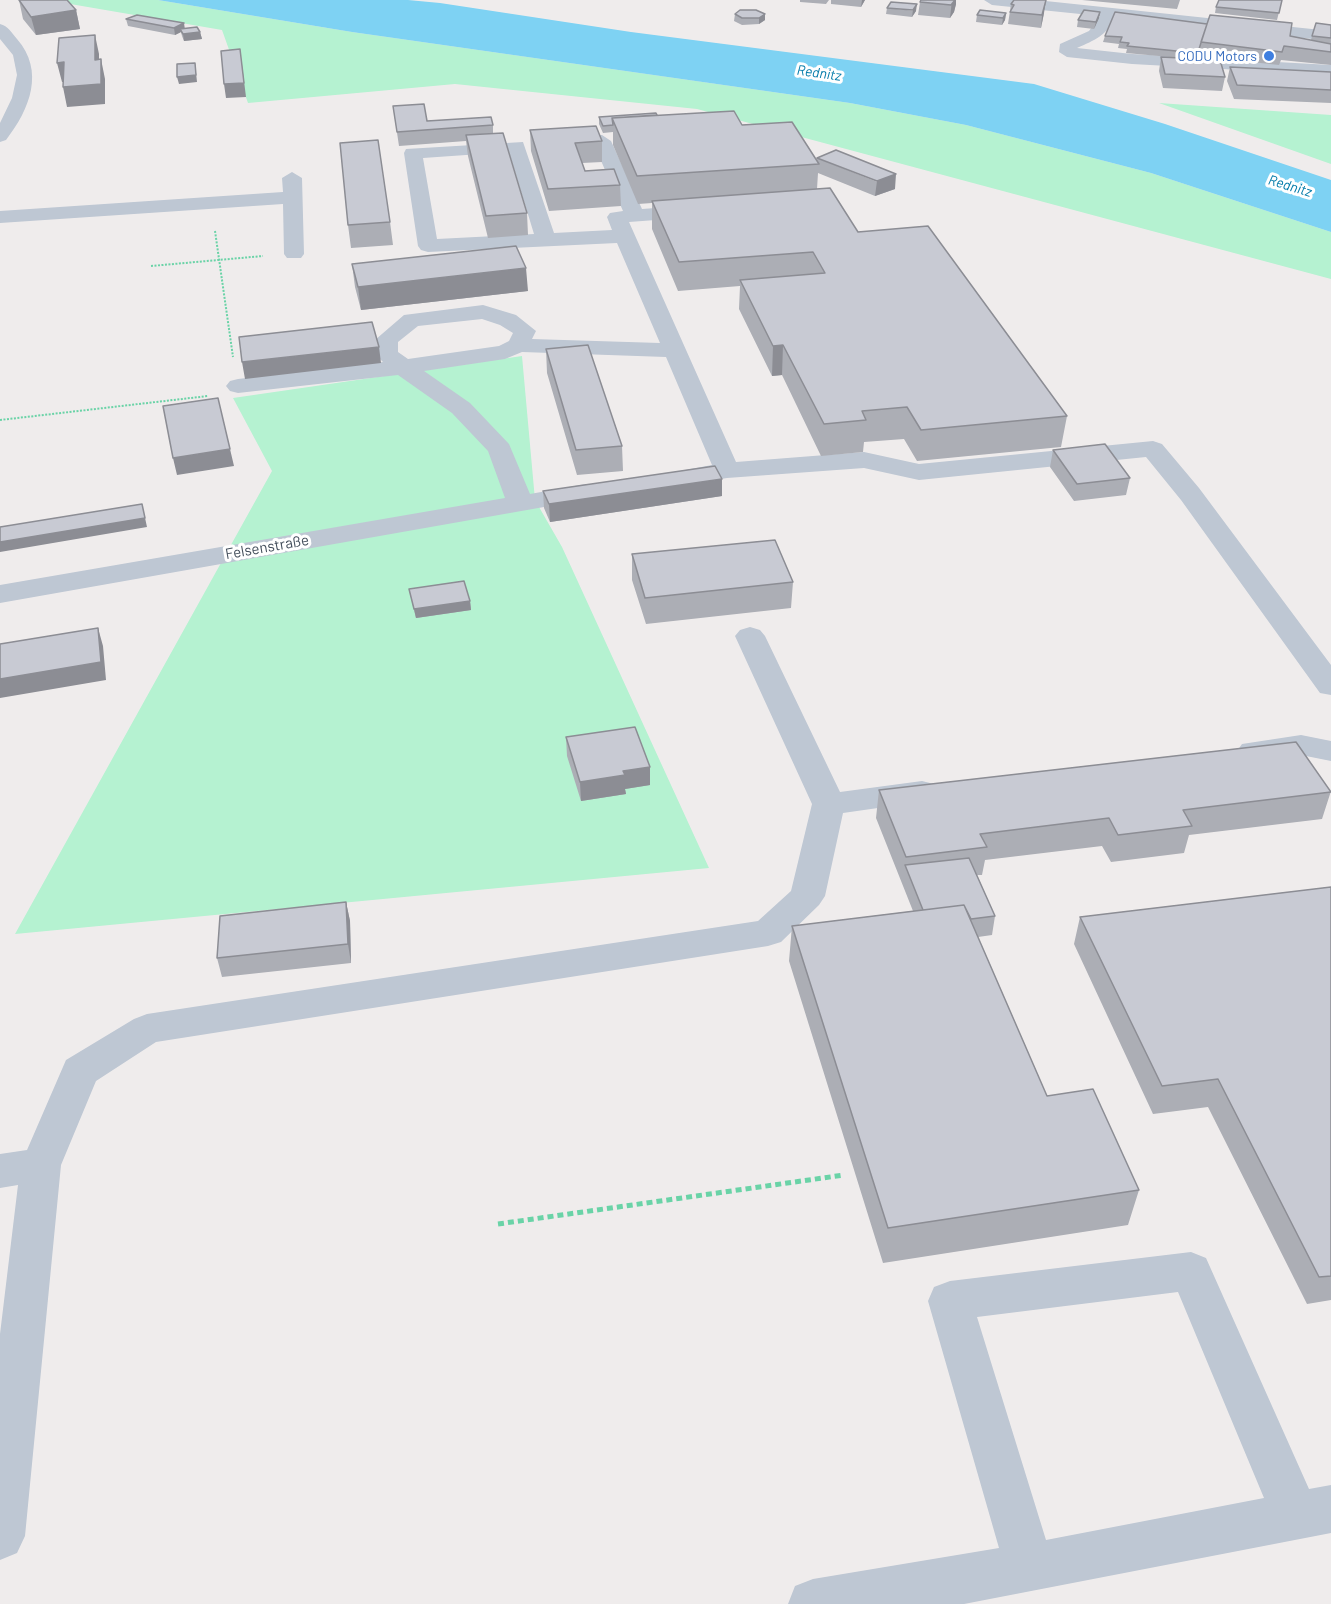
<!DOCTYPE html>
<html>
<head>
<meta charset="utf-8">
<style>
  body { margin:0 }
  canvas { display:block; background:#efecec }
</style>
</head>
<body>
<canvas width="1331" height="1604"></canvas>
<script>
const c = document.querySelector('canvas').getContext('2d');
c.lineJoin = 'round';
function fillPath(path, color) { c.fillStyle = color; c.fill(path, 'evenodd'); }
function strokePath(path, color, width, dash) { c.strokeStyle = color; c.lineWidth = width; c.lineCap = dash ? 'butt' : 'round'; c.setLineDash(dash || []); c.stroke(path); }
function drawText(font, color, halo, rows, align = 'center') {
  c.font = font + ' Barlow,sans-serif'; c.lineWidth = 6; c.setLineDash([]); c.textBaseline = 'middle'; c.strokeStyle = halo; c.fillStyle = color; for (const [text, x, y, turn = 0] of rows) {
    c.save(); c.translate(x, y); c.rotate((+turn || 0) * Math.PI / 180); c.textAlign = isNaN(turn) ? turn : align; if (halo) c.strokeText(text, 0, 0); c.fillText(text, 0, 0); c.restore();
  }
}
fillPath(new Path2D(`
  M47 0H158L352 32 850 103 966 125 1151 173 1331 232V279L697 109 455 84 248 103 222 30Z
  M1159 103 1331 115V164Z
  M522 356 535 500 562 547 709 868 15 934 272 471 233 398Z`), '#b5f2d1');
fillPath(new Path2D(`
  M158 0H408L440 3 631 32 1034 84 1165 124 1331 180V232L1151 173 966 125 850 103 352 32Z`), '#7ed2f3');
strokePath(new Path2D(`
  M215 231 233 357
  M151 266 263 256
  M0 420 208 396`), '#6ad3a7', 2, [2, 1.5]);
strokePath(new Path2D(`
  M498 1224 844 1175`), '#6ad3a7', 5, [6, 4]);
fillPath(new Path2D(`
  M984 0H1036L1331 31V41L1115 18C1106 36 1095 40 1077 48L1132 54 1331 65V75L1132 64 1067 57 1059 52 1060 44 1089 31 1100 16 992 5Z
  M0 24C8 26 12 33 17 39 45 71 30 109 6 140L0 142V123L12 98 17 75 13 55 0 39Z
  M602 135 611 141 642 209 696 205 703 207 706 211 703 215 696 217 629 222 736 462 864 452 919 464 1153 441 1162 444 1199 488 1331 665V695L1320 693 1181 500 1146 457 919 480 864 468 727 478 673 487 664 484 660 479 664 474 712 465 666 357 522 352 505 359 424 371 470 403 509 444 530 494 586 484 595 486 599 492 595 498 0 603V585L505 498 488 451 452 413 398 375 238 393 230 391 226 386 230 381 238 379 383 362 375 354V340L404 315 483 305 516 315 536 331 532 339 660 343 617 243 428 252 421 250 418 246 404 153 406 149 523 142 554 233 612 230 607 217 610 213 623 211 595 147 556 149 547 143 556 137ZM509 152 534 234 437 239 423 158ZM482 319 500 325 513 333 509 341 499 346 408 359 398 352V342L418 326Z
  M292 172 302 178 304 254 301 258H287L284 254 283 204 0 223V211L283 192 282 178Z
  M750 627 760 630 765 636 840 792 922 781 934 784 938 792 934 800 843 813 825 896 819 905 781 942 768 946 156 1042 96 1081 61 1165 25 1536 17 1553 0 1560V1334L18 1185 0 1188V1154L27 1150 66 1060 134 1019 147 1014 758 921 791 891 812 804 735 636 740 630Z
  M1301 735 1331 741V761L1301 755 1253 761 1242 758 1237 751 1242 744Z
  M1191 1252 1206 1258 1309 1489 1331 1485V1533L964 1604H788L795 1586 813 1579 999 1548 928 1301 934 1287 950 1281ZM1178 1292 1264 1498 1046 1540 977 1317Z`), '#bec7d3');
fillPath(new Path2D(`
  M19 0 76 10 80 29 36 35 23 19Z
  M800 0H829L826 4 800 2Z
  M831 0H865L861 7 831 4Z
  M1082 0H1180L1177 9Z
  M1282 0 1277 20 1215 13 1216 7Z
  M920 2 956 4 954 12 950 18 918 15Z
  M1011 4 1044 13 1041 28 1008 24Z
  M887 8 916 11 912 17 886 14Z
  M1100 12 1099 18 1094 29 1077 27 1078 20Z
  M1006 13 1005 20 1002 25 976 22 977 15Z
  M735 14H765V20L759 24 742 25 734 21Z
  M126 19 185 28 200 32 202 39 184 41 182 36 181 32 175 35 128 26Z
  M1316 23 1331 25V65L1281 60 1279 65 1206 57 1205 59 1225 77 1222 91 1163 88 1159 71 1161 57 1181 58 1126 53 1127 49 1118 48 1119 44 1103 42 1105 36H1290L1311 40Z
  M1230 67 1331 72V103L1234 99 1227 81Z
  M393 106 427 121 493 125V133L527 213 528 235 488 238 468 156 466 141 399 146Z
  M657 115 742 125 817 160V158L895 189 875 196 818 173 817 189 858 232 1067 416 1061 447 917 461 904 439 864 442 863 452 821 456 782 375 772 376 739 309 740 286 678 291 652 229V203L638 204 613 145V132L603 133 599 124V117Z
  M530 130 602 141V162L582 163 585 171 620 185 621 206 549 211 531 151Z
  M390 222 393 245 351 248 348 225Z
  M352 264 528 291 361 310 355 287Z
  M546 349 622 446 623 471 577 475 547 373Z
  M1053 450 1130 478 1126 495 1074 501 1050 467Z
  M543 491 722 496 550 522 544 508Z
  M632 554 793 582 791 608 646 624 632 580Z
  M409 589 470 601 471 610 416 618 411 598Z
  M566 737 650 767V785L625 789 626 794 581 801 567 756Z
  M879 790 1331 791 1322 819 1189 835 1184 853 1111 862 1102 846 985 860 982 875H977L995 916 992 935 978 937 1047 1096 1139 1190 1128 1225 883 1263 789 961 792 926 913 911 876 818Z
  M1331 887V1300L1307 1304 1208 1107 1153 1114 1074 944 1080 917Z
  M346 902 350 921 351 963 222 977 217 958Z`), '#acaeb5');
fillPath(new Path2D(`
  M862 0H865L861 7Z
  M952 0H956V4L954 12 950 18Z
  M1046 0 1044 13 1041 28 1042 15Z
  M917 4 916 11 912 17 913 10Z
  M76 10 80 29 36 35 31 17Z
  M1100 12 1099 18 1094 29 1096 22Z
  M1006 13 1005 20 1002 25 1003 18Z
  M765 14V20L759 24V18Z
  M184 23 185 30 180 29 181 32 175 35 174 28Z
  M200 32 202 39 184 41 183 34Z
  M95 35 99 54V79L95 60Z
  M240 49 246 97 226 98 224 84Z
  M101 59 105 79V104L67 107 63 87Z
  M64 62 69 82H62L57 63Z
  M195 63 197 82 179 84 177 77Z
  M896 174 895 189 875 196 877 181Z
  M526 268 528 291 361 310 358 287Z
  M783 345 782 375 772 376 773 346Z
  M379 347 381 363 245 379 242 362Z
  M230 449 234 466 177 475 173 458Z
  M722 479V496L550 522 549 504Z
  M142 504 147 527 0 552V542Z
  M470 601 471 610 416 618 414 609Z
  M98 628 103 646 106 680 0 698V679Z
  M650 767V785L625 789 626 794 581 801 580 782 623 771Z
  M346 902 350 921 351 963 348 944Z`), '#8c8d94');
const building = new Path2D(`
  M19 0H67L76 10 31 17Z
  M921 0H955L951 5 920 2Z
  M1014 0H1046L1042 15 1010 12 1014 5 1011 4Z
  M1219 0H1282L1279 13 1216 7Z
  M891 2 917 4 913 10 887 8Z
  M740 10H756L765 14 759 18H742L735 14Z
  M980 10 1006 13 1003 18 977 15Z
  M1084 10 1100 12 1096 22 1078 20Z
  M1115 12 1207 24 1199 49 1207 50 1206 54 1127 46 1129 43 1120 42 1122 37 1105 36Z
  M137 15 184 23 174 28 126 19Z
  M1210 15 1292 23 1290 36 1331 44V52L1284 46 1282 52 1201 42Z
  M1316 23 1331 25V38L1312 36Z
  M197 27 200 32 183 34 180 29Z
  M95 35V60L101 59V84L63 87 64 62 57 63 59 38Z
  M240 49 244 83 224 84 221 51Z
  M1161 57 1220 60 1225 77 1165 74Z
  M195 63 196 75 177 77V64Z
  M1230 67 1331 72V90L1237 85Z
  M424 104 427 121 491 117 493 125 397 132 393 106Z
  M734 111 742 125 792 122 819 164 637 176 612 118Z
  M656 113 657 115 612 118 613 125 603 126 599 117Z
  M596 126 602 141 575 143 585 171 614 169 620 185 548 189 530 130Z
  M503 133 527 213 486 216 466 135Z
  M378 140 390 222 348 225 340 143Z
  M836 150 896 174 877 181 817 158Z
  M830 188 858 232 928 226 1067 416 921 430 907 407 862 411 866 420 824 424 783 345 773 346 740 280 825 273 813 252 679 262 652 201Z
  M516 246 526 268 358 287 352 264Z
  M372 322 379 347 242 362 239 337Z
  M588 345 622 446 576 450 546 349Z
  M218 398 230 449 173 458 163 406Z
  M1105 444 1130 478 1077 484 1053 450Z
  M715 466 722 479 549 504 543 491Z
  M142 504 145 518 0 542V527Z
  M775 540 793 582 645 598 632 554Z
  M464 581 470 601 414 609 409 589Z
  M98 628 101 662 0 679V644Z
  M635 727 650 767 623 771 625 775 580 782 566 737Z
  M1296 742 1331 792 1183 810 1192 826 1118 835 1109 818 980 834 987 847 906 857 879 790Z
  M969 858 995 916 971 919 964 905 923 910 905 865Z
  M1331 887V1276L1319 1277 1218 1079 1162 1086 1080 917Z
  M346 902 348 944 217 958 220 916Z
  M964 905 1047 1096 1093 1089 1139 1190 888 1228 792 926Z`);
fillPath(building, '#c8cad3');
strokePath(building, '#8c8d94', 1.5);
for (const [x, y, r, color] of [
  [1269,56,6,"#3f7fe0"]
]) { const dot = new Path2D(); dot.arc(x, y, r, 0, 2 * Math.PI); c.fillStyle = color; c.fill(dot); strokePath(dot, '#fff', 2); }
drawText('14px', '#366cbe', '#fff', [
  ["CODU Motors",1257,56]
], 'right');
drawText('italic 14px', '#017aa9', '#fff', [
  ["Rednitz",819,73,8],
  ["Rednitz",1290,186,17]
]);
drawText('15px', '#434e5b', '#fff', [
  ["Felsenstraße",267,547,-10]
]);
</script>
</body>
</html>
